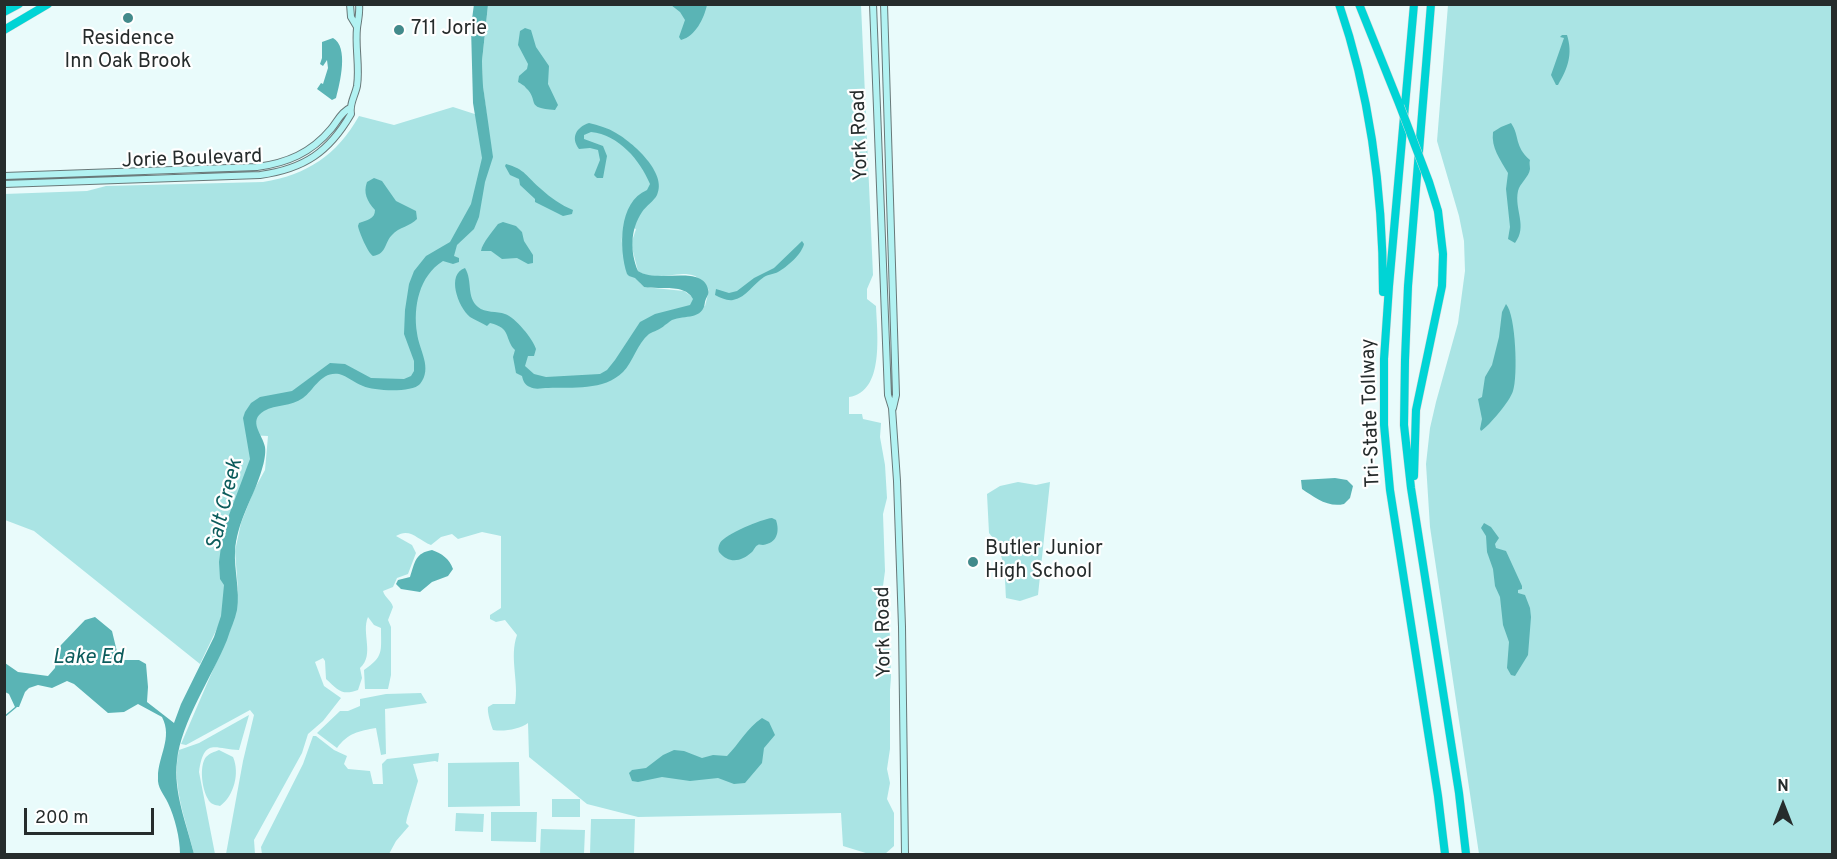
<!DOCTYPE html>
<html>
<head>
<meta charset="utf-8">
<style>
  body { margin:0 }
  #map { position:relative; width:1837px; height:859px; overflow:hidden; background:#e9fbfb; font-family:Overpass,sans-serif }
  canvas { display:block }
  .frame { position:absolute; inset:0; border:6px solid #262c2c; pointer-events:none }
  .north { position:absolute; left:1753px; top:775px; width:60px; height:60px; -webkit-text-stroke:4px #fff; paint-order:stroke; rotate:0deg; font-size:16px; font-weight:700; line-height:24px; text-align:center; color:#262c2c }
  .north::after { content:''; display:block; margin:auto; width:21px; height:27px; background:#262c2c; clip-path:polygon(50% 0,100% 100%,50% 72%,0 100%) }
  .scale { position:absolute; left:24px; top:808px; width:130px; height:27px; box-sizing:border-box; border:3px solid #262c2c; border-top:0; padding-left:8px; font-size:18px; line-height:21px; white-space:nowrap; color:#262c2c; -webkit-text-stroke:4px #fff; paint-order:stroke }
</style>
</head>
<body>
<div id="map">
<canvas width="1837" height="859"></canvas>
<div class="frame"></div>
<div class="north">N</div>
<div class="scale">200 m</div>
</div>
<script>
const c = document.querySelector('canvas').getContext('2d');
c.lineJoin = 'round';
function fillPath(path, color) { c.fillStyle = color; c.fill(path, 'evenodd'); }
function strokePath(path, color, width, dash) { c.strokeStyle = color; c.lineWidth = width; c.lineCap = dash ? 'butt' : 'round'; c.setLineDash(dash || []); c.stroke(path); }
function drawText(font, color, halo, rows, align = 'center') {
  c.font = font + ' Overpass,sans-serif'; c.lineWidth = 4.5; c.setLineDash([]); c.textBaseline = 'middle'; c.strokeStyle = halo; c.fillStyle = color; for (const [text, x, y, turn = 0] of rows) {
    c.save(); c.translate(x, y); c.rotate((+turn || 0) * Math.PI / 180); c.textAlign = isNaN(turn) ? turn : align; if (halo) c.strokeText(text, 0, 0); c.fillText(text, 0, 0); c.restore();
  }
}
fillPath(new Path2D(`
  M488 5H861L873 275 867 289V299L876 306C877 333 885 392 849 397V414H862L863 419 881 423 880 437 885 465 887 498 883 514 885 571 883 586 889 604 891 677 890 690V749L887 769 890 783 887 799 894 813V846L885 854H869L843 846 841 813 638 817 587 804 529 757 528 723C520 729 504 732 493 730 491 725 487 712 488 707L493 704H515C519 682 509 657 517 635L505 620 496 622 490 619V615L501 608V536L482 532 458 539 452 534 441 537 431 545C418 540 410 527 396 536L412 545 416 553 408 574 397 578 393 587 383 591C385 598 391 600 393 607L388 620 391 627V675L388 689H365L364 670C384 656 381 652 381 628L374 625 368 617C361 633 375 655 360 668L362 678 358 690C342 696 338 690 326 679L325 661 323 658 315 662 324 686 341 698 323 721 308 734 302 753 254 840 255 854H226L243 761 254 715 250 710 186 745 181 744 231 628 238 590 235 551 241 523 254 490 265 470 268 436 248 435 253 460 226 588 222 618 200 664 34 531 5 520 4 194 87 191 106 186 263 182C307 175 337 155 359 116L394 125 453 107 487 118 483 86 482 61ZM624 224 636 229 631 244 638 271C658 284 676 269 695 276 699 278 705 286 709 290L705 306 684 291 644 287C634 278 623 258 622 243 621 238 624 230 624 224Z
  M1448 5H1832V854H1479L1430 527 1426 464 1430 428 1436 402 1458 323 1465 271 1464 241 1459 216 1437 141Z
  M1018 482 1036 485 1050 482 1038 595 1020 601 1006 598C1005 576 1005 551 989 533L987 494 1000 486Z
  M421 693 427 703 385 709 386 754 381 755 376 728C359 731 348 733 337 748L317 733 340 711H348L360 706V699L386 694Z
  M249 715 239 750C216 750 204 736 199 772L215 854H194C186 820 171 785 179 750L199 743Z
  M313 736H316L334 750 347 756 344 764 348 769 370 771 373 784H383L382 764 387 759 439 753 438 762 435 761 413 764 418 781 407 818 406 823 409 826 396 841 389 854H262L261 847 264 841 303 764Z
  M219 750 233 757C240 773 234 796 220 806 215 805 210 804 208 799 202 789 199 766 206 757 210 753 214 752 219 750Z
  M519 762 520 806 448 807V763Z
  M552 799H580V817H552Z
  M491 812H537L536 842 491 841Z
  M456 813 484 814 483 832 455 831Z
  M591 819H635L634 854H590Z
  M541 829 585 830 584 854H540Z`), '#aae4e4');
fillPath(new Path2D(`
  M474 4 488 5 482 61 483 86 493 157 485 182 479 217 474 229 457 245 454 256 459 258V262L453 264 443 261C419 276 413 307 417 333 419 350 433 368 420 384 412 393 374 391 363 386 355 383 347 376 339 374 321 371 314 390 303 398 291 407 276 404 264 411 247 421 263 435 265 447 266 453 264 463 262 469 254 497 237 521 235 551 234 570 240 590 237 610 235 620 230 630 227 640 212 677 181 722 177 761 173 792 187 825 194 854H180C180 838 175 818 168 803 164 794 157 788 158 777 158 756 173 738 162 717L138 704 124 712 108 713 74 684 67 681 52 688 38 685 29 688 25 692 19 707H15L9 694 5 692V663L18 672 48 676 55 668 57 652 61 645 85 620 95 617 112 631 119 660H139L146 664 148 687 147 702 174 723 181 704 214 637 221 616 224 585 220 579 219 562 223 531 250 459 243 418 245 412 251 403 260 397 292 391 330 363 345 364 371 378 404 379 411 376 414 371V361L404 334 405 310 409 284 414 271 426 256 450 242 471 204 482 158 473 103 471 27Z
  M671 5H707C704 18 696 36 681 40L679 37 685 20 680 12Z
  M525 28 531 30 536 47 549 66 548 84 558 105 555 110C524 108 540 101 526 88 524 85 521 84 518 82L519 76 527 69 528 64 518 45 520 31Z
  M1562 35H1567C1573 54 1568 68 1558 85H1556L1551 75 1564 38 1560 37Z
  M333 38C349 47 340 83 336 98L332 100 317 89 321 83 323 84 328 68 327 60 323 66 320 64 322 58V42Z
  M589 123C598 125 608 128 616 133 632 142 668 173 657 195 654 201 646 206 642 212 630 230 630 252 638 271 657 284 702 264 708 289 710 294 706 297 705 302 703 320 685 315 672 320 669 322 668 323 665 325 660 330 654 331 649 334 637 344 633 362 623 372 604 391 572 387 548 388 542 388 535 390 530 387 525 385 523 381 522 376L516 373 513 357 515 350C504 339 512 328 490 323L487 326C482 323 475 320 470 317 458 307 446 274 465 268 473 281 466 297 478 307 485 313 497 311 505 314 515 317 533 339 536 349L534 356H528L525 366 534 374 546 377 600 374 607 370 615 360 640 322 655 314 690 305 693 299C685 283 660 290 644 287L635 278 629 276 627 274C619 249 618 202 647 190L650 184C640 160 619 135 591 132L584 135V139L603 146 607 156 603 178H597L594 175 600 160 598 150 590 148 579 149C570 137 577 127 589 123Z
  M1511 123C1520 136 1514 146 1530 160 1529 163 1530 166 1530 169 1529 177 1520 183 1518 191 1514 210 1528 226 1515 243L1508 239 1510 227 1506 189 1508 173C1500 159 1491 148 1493 132L1501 127Z
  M506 164C525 169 527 177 541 189 551 198 561 205 573 210L572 214 563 216 535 202V199L520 185 519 179 510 175 505 166Z
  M374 178 382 181 396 201 416 211 417 219C411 226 399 227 392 235 384 243 387 254 373 256 368 253 359 232 358 226L359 223C367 220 375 219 375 210 367 201 363 193 367 182Z
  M503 222 516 226 522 232 524 241 533 255V263L528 264 517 258 502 259 491 251H481C482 243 493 231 498 224Z
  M802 241 804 244C802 254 787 267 778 272 774 274 769 274 764 277 753 284 747 297 733 300 727 301 721 298 715 295L716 289 729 293 737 291 754 278 774 268Z
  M1506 304C1516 315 1518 377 1513 391 1510 401 1490 425 1481 431L1480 429 1482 419 1478 399 1482 397 1485 377 1492 365 1499 337 1502 312Z
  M1335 478 1347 480 1353 486 1350 498 1344 504C1328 508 1314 497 1302 489L1301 480Z
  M772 518 776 520C780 532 777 543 763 545 761 545 759 544 758 545 755 546 754 550 752 552 741 562 729 564 719 552 718 549 718 547 720 543 725 534 762 519 772 518Z
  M1484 523 1491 527 1499 538 1495 544 1496 548 1506 551 1522 586V589L1518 590V593L1525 595 1530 608 1531 617 1528 655 1515 676 1511 675 1507 668 1509 642 1503 625 1500 597 1495 586 1493 569 1487 552 1486 536 1481 528Z
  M432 550C442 554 449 558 453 569L448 576 432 582 420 592 401 589 396 584 398 580 410 577C415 562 415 553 432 550Z
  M762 718 769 722 775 735 764 748 762 763 745 783 734 784 718 778 690 781 662 777 638 782 632 781 629 773 632 770 646 768 663 755 674 750 684 751 702 758 713 755 727 756C739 744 747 728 762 718Z`), '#5ab4b5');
strokePath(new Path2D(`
  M4 717 16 707`), '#5ab4b5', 1.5);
const secondary = new Path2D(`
  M350 4 351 17 357 27
  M873 4 888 395 892 408 897 481 902 627 905 854
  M884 4 896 395 893 408
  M4 176 257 167C287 163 311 153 331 129 337 122 341 112 350 108
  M4 184 260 175C304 169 329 152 351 114 349 104 355 96 357 86 360 67 355 48 357 28 358 20 360 13 359 4`);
const highway = new Path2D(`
  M1339 4C1371 97 1383 194 1383 292
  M1359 4 1400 106
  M1414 4 1389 286 1384 359V425L1390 490 1438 796 1445 854
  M1431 4 1408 286 1405 360 1404 425 1411 488 1459 793 1466 854
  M4 12 19 4
  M4 30 48 4
  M1414 476 1416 410 1442 286 1443 254 1438 211`);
strokePath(secondary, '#687878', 8);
strokePath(highway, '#d8d9d9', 9);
strokePath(secondary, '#b2f2f2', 6);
strokePath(highway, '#00d4d5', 8);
const highwayBridge = new Path2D(`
  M1400 106 1429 182 1438 211`);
strokePath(highwayBridge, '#d8d9d9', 9, []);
strokePath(highwayBridge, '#00d4d5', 8);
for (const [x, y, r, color] of [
  [128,18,6,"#428a8b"],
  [399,30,6,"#428a8b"],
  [973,562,6,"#428a8b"]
]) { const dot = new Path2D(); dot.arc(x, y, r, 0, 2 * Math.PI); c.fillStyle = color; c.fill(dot); strokePath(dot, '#fff', 2); }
drawText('20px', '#262c2c', '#fff', [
  ["711 Jorie",411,30],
  ["Residence",128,40,"center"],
  ["Inn Oak Brook",128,63,"center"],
  ["Butler Junior",985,550],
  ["High School",985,573]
], 'left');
drawText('20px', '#262c2c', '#fff', [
  ["York Road",861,135,-92],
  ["Jorie Boulevard",192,160,-2],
  ["Tri-State Tollway",1372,413,-92],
  ["York Road",885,632,-91]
]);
drawText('italic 21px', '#0c5c5c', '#fff', [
  ["Salt Creek",226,505,-76],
  ["Lake Ed",88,659]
]);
</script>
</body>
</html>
